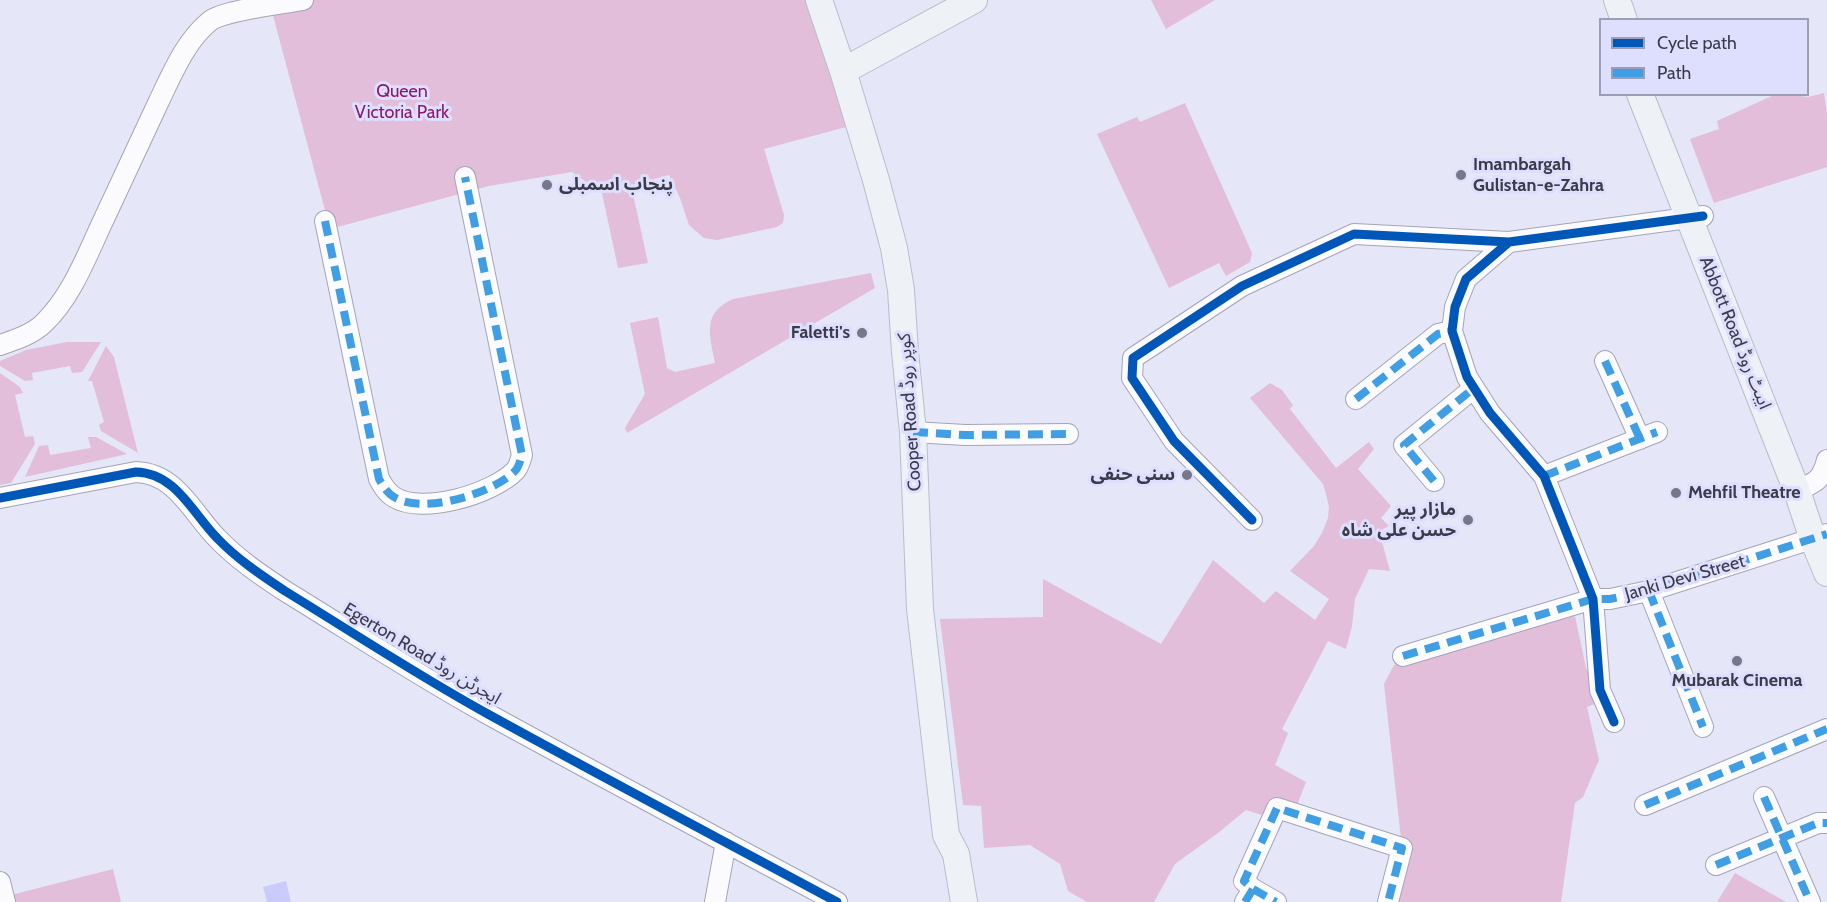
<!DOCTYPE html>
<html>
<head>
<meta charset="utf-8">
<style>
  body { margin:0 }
  #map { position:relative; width:1827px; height:902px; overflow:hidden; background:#e5e6f7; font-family:Cabin,sans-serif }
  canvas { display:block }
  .legend { position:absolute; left:1599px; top:18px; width:210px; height:78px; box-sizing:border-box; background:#dedffe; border:2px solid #9d9db6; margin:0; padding:8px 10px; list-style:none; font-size:18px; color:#3b3b4a }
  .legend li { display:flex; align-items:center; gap:12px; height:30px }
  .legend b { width:30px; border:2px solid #9d9db6 }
</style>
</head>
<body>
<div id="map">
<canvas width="1827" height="902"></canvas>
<ul class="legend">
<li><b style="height:8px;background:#0057b8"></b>Cycle path</li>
<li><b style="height:8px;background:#3f9ee4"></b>Path</li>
</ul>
</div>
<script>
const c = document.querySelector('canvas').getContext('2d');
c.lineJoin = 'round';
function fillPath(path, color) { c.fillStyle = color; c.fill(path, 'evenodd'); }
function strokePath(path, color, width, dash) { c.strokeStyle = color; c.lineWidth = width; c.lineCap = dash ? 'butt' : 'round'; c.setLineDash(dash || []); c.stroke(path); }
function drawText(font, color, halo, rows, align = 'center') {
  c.font = font + ' Cabin,"Noto Sans Arabic",sans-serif'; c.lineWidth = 6; c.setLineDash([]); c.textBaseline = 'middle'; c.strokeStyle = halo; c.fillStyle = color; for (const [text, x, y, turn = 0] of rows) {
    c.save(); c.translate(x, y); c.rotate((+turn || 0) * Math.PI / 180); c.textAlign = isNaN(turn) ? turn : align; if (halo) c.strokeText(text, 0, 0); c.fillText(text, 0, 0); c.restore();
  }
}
fillPath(new Path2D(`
  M310 0H821L861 123 764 149 784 215 783 223 777 227 717 240 704 238 689 225 680 198 669 175 631 185 648 263 618 268 602 193 572 172 489 186 330 229 271 8Z
  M1151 0H1215L1166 29Z
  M1824 93 1827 114V167L1714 203 1690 139 1719 129 1717 121 1774 95H1794L1808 97Z
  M1185 103 1252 253 1250 262 1226 276 1219 263 1169 288 1097 134 1137 117 1140 122Z
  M871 273 875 288 627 433 625 428 645 394 630 323 658 317 667 368 675 372 715 363C710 336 701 313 733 299Z
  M67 342H101L82 372 72 373 70 366 32 373 33 380 25 381 0 366V361L26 350Z
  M106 346 114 357 138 453 101 431 99 425 104 422 92 381H88Z
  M0 373 20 387 23 393 15 395 25 437 33 436 35 444 11 483 0 485Z
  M1270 383 1282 390 1293 405 1290 409 1336 468 1369 442 1374 449 1358 469 1391 506 1381 518 1389 526 1379 531 1390 571 1369 569 1355 599 1352 626 1346 649 1328 641 1282 729 1288 733 1275 765 1306 782 1294 813 1272 818 1246 810 1218 833 1175 864 1154 902H1087L1068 891 1060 864 1030 845 984 848 981 806 963 805 940 619 1043 617V579L1161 644 1213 560 1264 603 1276 591 1315 620 1329 599 1290 571 1314 546 1322 533 1328 518 1329 507 1326 494 1323 484 1250 398Z
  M88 437H96L127 454 25 477 39 446 48 445 50 455 91 448Z
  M1575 616 1586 668 1604 700 1587 707 1599 760 1583 797 1575 803 1561 902H1387L1402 848 1384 684 1394 665Z
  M113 869 121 902H13L11 895Z
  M1735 873 1786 902H1717Z`), '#e2beda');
fillPath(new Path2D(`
  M286 881 291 902H267L263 887Z`), '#cacbfa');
const minor = new Path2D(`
  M325 221 379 479C383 486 387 493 394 497 422 515 492 494 515 471 519 467 520 461 522 455L465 177
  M1509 242 1466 279 1455 307 1452 331 1467 377 1490 413 1544 476 1593 599 1600 690 1614 722
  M0 345C15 340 33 334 44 323 72 296 87 255 103 221 122 181 140 141 159 101 172 74 186 40 210 21 225 10 282 4 303 0
  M1605 361 1640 439
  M1356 399 1438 334 1452 331
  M913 432 965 435 1068 434
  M1544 476 1657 432
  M1434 481 1404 445 1474 388
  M1797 491C1816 482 1822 480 1827 460
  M0 498 136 472C176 473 193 514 217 538 237 559 261 575 285 591 352 632 417 675 486 713 602 777 720 839 837 902
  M1252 520 1174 441 1132 378 1133 358 1242 286 1354 234 1509 242 1703 216
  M1649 591 1703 727
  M1403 656 1593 599H1610L1649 591 1827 534
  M1764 797 1810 902
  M1645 805 1827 729
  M1716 865 1818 823H1827
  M0 882 5 902
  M1253 889 1276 902
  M715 902 726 842
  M1245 902 1253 889 1244 881 1277 808 1402 848 1388 902`);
const major = new Path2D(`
  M819 0 843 71 876 180 894 248 901 290 905 352 913 432 920 609 946 835 956 854 964 902
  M1617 0 1624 20
  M843 71 974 0
  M1640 94 1797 491 1813 539 1827 573`);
strokePath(minor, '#a5a5b3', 22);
strokePath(major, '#b6beca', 28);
strokePath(minor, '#fbfbfe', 20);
strokePath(major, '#eef2f6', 26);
strokePath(new Path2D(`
  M325 221 379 479C383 486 387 493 394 497 422 515 492 494 515 471 519 467 520 461 522 455L465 177
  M1605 361 1640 439
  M1356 399 1438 334 1452 331
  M913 432 965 435 1068 434
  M1544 476 1657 432
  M1434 481 1404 445 1474 388
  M1649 591 1703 727
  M1403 656 1593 599H1610L1649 591 1827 534
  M1764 797 1810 902
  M1645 805 1827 729
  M1716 865 1818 823H1827
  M1253 889 1276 902
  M1245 902 1253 889 1244 881 1277 808 1402 848 1388 902`), '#3f9ee4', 8, [15, 8]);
strokePath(new Path2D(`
  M1509 242 1466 279 1455 307 1452 331 1467 377 1490 413 1544 476 1593 599 1600 690 1614 722
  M0 498 136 472C176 473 193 514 217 538 237 559 261 575 285 591 352 632 417 675 486 713 602 777 720 839 837 902
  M1252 520 1174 441 1132 378 1133 358 1242 286 1354 234 1509 242 1703 216`), '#0057b8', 9);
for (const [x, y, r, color] of [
  [1461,175,6,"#767787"],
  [547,185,6,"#767787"],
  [862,333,6,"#767787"],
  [1187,475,6,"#767787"],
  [1676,493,6,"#767787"],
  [1468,520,6,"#767787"],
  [1737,661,6,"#767787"]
]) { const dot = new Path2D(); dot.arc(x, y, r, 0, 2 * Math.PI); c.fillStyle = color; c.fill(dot); strokePath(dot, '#dedffe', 2); }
drawText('18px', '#8d1869', '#dedffe', [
  ["Queen",402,92],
  ["Victoria Park",402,113]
]);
drawText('bold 18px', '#3b3b4a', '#dedffe', [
  ["Imambargah",1473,165],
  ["Gulistan-e-Zahra",1473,186],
  ["پنجاب اسمبلی",559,185],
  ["Faletti's",850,333,"right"],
  ["سنی حنفی",1175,475,"right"],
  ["Mehfil Theatre",1688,493],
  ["مازار پیر",1456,510,"right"],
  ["حسن علی شاہ",1456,531,"right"],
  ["Mubarak Cinema",1737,681,"center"]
], 'left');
drawText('18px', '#3b3b4a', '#dedffe', [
  ["Abbott Road ایبٹ روڈ",1735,333,68],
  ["Cooper Road کوپر روڈ",910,412,-94],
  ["Janki Devi Street",1685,578,-16],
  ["Egerton Road ایجرٹن روڈ",422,654,31]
]);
</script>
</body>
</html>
